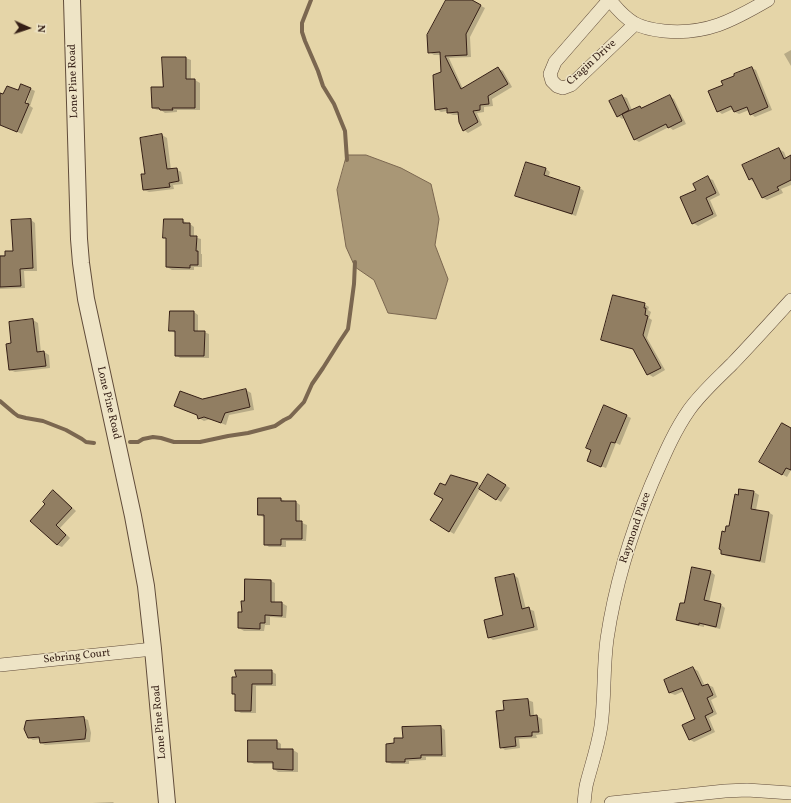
<!DOCTYPE html>
<html>
<head>
<meta charset="utf-8">
<style>
  body { margin:0 }
  #map { position:relative; width:791px; height:803px; overflow:hidden; background:#e5d5a8; font-family:Vollkorn,serif }
  canvas { display:block }
  .north { position:absolute; left:8px; top:8px; width:40px; height:40px; -webkit-text-stroke:3px #eee4c6; paint-order:stroke; rotate:93deg; font-size:11px; font-weight:700; line-height:16px; text-align:center; color:#351f16 }
  .north::after { content:''; display:block; margin:auto; width:14px; height:18px; background:#351f16; clip-path:polygon(50% 0,100% 100%,50% 72%,0 100%) }
</style>
</head>
<body>
<div id="map">
<canvas width="791" height="803"></canvas>
<div class="north">N</div>
</div>
<script>
const c = document.querySelector('canvas').getContext('2d');
c.lineJoin = 'round';
function fillPath(path, color) { c.fillStyle = color; c.fill(path, 'evenodd'); }
function strokePath(path, color, width, dash) { c.strokeStyle = color; c.lineWidth = width; c.lineCap = dash ? 'butt' : 'round'; c.setLineDash(dash || []); c.stroke(path); }
function drawText(font, color, halo, rows, align = 'center') {
  c.font = font + ' Vollkorn,serif'; c.lineWidth = 3; c.setLineDash([]); c.textBaseline = 'middle'; c.strokeStyle = halo; c.fillStyle = color; for (const [text, x, y, turn = 0] of rows) {
    c.save(); c.translate(x, y); c.rotate((+turn || 0) * Math.PI / 180); c.textAlign = isNaN(turn) ? turn : align; if (halo) c.strokeText(text, 0, 0); c.fillText(text, 0, 0); c.restore();
  }
}
const water = new Path2D(`
  M347 155H366L401 168 431 184 439 219 435 245 448 279 436 319 388 313 374 280 355 267 346 247 337 190Z`);
fillPath(water, '#a99776');
strokePath(water, '#7b6750', 1);
fillPath(new Path2D(`
  M447 0H470L485 8 470 37 471 57 449 58 463 89 498 68 503 71 512 87 492 99 493 106 484 107V112L477 113 482 125 468 133 464 130 459 115H453L448 113V111L441 112 436 109 442 72 441 55H434L429 52Z
  M791 50V66L784 54Z
  M186 58 191 60V80H195L200 83V110H177V112L165 113 161 110H157L153 108 164 88Z
  M752 68 756 70 772 110 755 117 751 114 749 110 739 114 735 112 733 109 722 114 718 111 724 86Z
  M31 89 35 91 30 106 33 108 22 134 2 125 0 119V94L25 108Z
  M622 96 627 98 632 110 640 107 643 108 669 96 674 99 686 124 673 130 669 127 639 142 634 139 624 118 622 119 618 116Z
  M162 135 167 138 171 170 176 169 181 172 183 184 173 185 174 189 149 192 144 190 146 175Z
  M779 149 784 152 787 159 791 157V185L781 189 783 193 767 200 763 198 754 182 749 179Z
  M546 169 550 172 548 178 580 188 584 191 576 216 521 198 516 196Z
  M708 178 713 180 720 195 710 200 717 216 698 226 693 223 697 190Z
  M31 220 35 223 37 271H24L25 288 0 289V255H6L14 252Z
  M182 220 187 223V224H190L194 227V237L201 239V254H202V267H194V270H172L167 267V239L164 237Z
  M644 304 649 307 648 310 651 312 649 318 652 320 647 338 665 370 653 377 648 374 635 350 606 342 602 340Z
  M194 312 198 315V332H204L209 334V358H180L176 355 175 333 170 330Z
  M33 320 38 323 41 353 44 352 49 355 50 368 15 372 10 370 13 344 10 323Z
  M246 390 251 393 254 410 229 415 226 425 210 419 204 421 199 418 198 415 202 400Z
  M627 416 631 418 620 445 616 443 606 468 593 463Z
  M791 429V470L787 477 760 462Z
  M488 475 510 488 501 502 480 489 454 534 431 520 444 499 445 487 452 477 478 484 482 486Z
  M740 490 754 492 759 495 756 510 768 512 773 515 765 563 726 556 722 553 726 533 730 528Z
  M53 492 58 494 76 511 60 528 70 538 62 547 57 545 47 504Z
  M281 499 285 501 296 502 300 505V522L307 525 306 541H286V547H269L265 544V517H263L259 514Z
  M693 568 711 572 715 575 709 603 721 605 725 608 720 629 704 625V627L681 622 677 619 684 605Z
  M514 575 518 578 526 609H529L534 611 538 630 493 640 489 637 504 616Z
  M271 581 275 583V603H282L287 606 286 618 270 617V625H265L264 631H244L239 628 245 602Z
  M693 668 698 671 705 686 708 685 713 687 717 697 711 700 717 714 709 718 715 732 694 742 689 739 697 719 684 691 675 695 670 693 665 681Z
  M271 671 276 674V686H256V713H241L236 710V695L233 694Z
  M528 700 533 702 534 716H537L542 719 543 734 536 735 537 738 519 739 520 748 505 750 501 747 505 711 504 702Z
  M83 718 88 720 91 733 90 742 45 745 41 743V739L33 740 28 737Z
  M441 727 445 730 446 757H426V760L409 761V764H392L387 762 395 744 404 738Z
  M277 741 281 744V750H293L298 753V772H278L274 769V764H254L249 761Z
  M113 802 114 803H92Z`), '#0003');
strokePath(new Path2D(`
  M311 0 302 23V32L305 41 318 71 323 86 334 104 345 131 347 160
  M0 401 14 413 18 416 26 418 43 421 66 430 82 439 86 442 94 443
  M130 442H138L143 439 153 437 161 438 174 442H200L228 436 248 433 275 426 284 420 290 417 304 402 312 384 323 368 340 341 348 329 354 284 355 262`), '#7b6750', 4);
const building = new Path2D(`
  M446 0H472L481 5 466 34 467 55 445 56 461 89 498 67 508 84 488 96 489 104 480 105V110L473 111 478 122 463 131 459 122 458 112 447 113V108L435 110 433 75 441 72 440 52 428 53 427 35Z
  M162 57H186V79H195V108H172L173 110H160L159 108H152L151 87H163Z
  M752 67 768 107 750 115 747 107 734 112 731 106 717 112 708 91 723 85 721 81 734 76V74Z
  M21 84 31 88 25 103 29 104 17 132 0 125V93L3 94 7 86 18 90Z
  M622 95 629 110 617 117 609 101Z
  M670 95 682 121 668 128 666 124 634 140 622 114 640 106 641 108Z
  M162 134 167 169 177 168 179 181 169 183 170 187 143 190 141 174H145L140 138Z
  M779 148 784 159 791 155V180L777 187 779 190 762 198 752 178 749 180 742 165Z
  M526 162 546 168 544 175 580 187 572 214 515 196Z
  M708 176 716 193 706 198 713 214 692 224 680 197 696 190 693 184Z
  M31 219 33 268 20 269 21 286 0 287V256H5V251H13L11 220Z
  M164 219H183V223H190V236H197L196 251H198V265H190V268L166 267V238H163Z
  M613 295 645 303 644 308H646L645 315 648 316 643 335 661 368 647 375 633 349 601 340Z
  M170 311H194V331H205L204 356H175V331H169Z
  M33 319 37 352 44 351 46 366 9 370 6 344 11 343 9 322Z
  M246 389 250 407 225 413 221 423 204 417 198 419 197 415 174 406 180 391 202 399Z
  M604 405 627 415 615 443 611 442 601 467 587 461 591 450 586 448Z
  M782 423 791 428V470L786 468 782 475 759 462Z
  M488 474 506 485 496 500 479 489Z
  M451 475 478 483 449 532 430 520 443 499 434 494 440 483 445 485Z
  M739 489 754 491 751 509 769 512 760 561 721 554V550L719 549 722 531 725 532 726 526H729L735 494 738 495Z
  M53 490 72 508 56 525 66 535 57 545 30 521 45 504 43 502Z
  M258 498H281V501H296V521H302V539H281V545H264V515H258Z
  M692 567 711 571 704 600 721 604 716 627 699 623V625L676 620 680 603H684Z
  M514 574 522 609 529 607 534 627 488 638 484 620 503 615 495 578Z
  M245 579 271 580V602H282V616L265 615V623H260V629L238 628V612H242L241 601H244Z
  M693 667 702 686 708 684 713 695 707 698 713 712 705 716 711 730 689 740 682 725 695 719 682 688 669 693 664 680Z
  M235 670H272V684H252L251 711H235V694H232V677H236Z
  M528 699 530 716 537 715 539 732H532V736L515 737 516 746 500 748 496 711 504 710 503 701Z
  M84 717 86 730 85 739 40 743 39 737 28 738 24 729 26 721Z
  M441 726 442 755H421V758L405 759V762H386V744L394 743V738H403L402 727Z
  M248 740H277V749H293V770L273 769V762H248Z`);
fillPath(building, '#917e62');
strokePath(building, '#351f16', 1);
const minor = new Path2D(`
  M609 0 555 62 550 74 552 81 557 86 563 88 571 85 635 24
  M610 0C617 9 624 17 634 23 643 28 654 30 664 31 706 35 732 21 768 0
  M0 665 153 649
  M584 803C585 796 585 789 587 782 592 763 598 746 601 726 605 698 603 668 607 639 615 585 631 533 652 483 663 458 673 433 689 410 701 393 717 379 732 364 752 343 772 321 791 300
  M611 803 725 791 747 790 791 793`);
const tertiary = new Path2D(`
  M72 0 79 239 81 263 86 299 133 516 146 586 153 649 167 803`);
strokePath(minor, '#614c3a', 14);
strokePath(tertiary, '#614c3a', 18);
strokePath(minor, '#eee4c6', 13);
strokePath(tertiary, '#eee4c6', 16);
drawText('11px', '#351f16', '#eee4c6', [
  ["Cragin Drive",592,63,-42],
  ["Lone Pine Road",74,81,-92],
  ["Lone Pine Road",108,403,77],
  ["Raymond Place",636,528,-71],
  ["Sebring Court",77,657,-6],
  ["Lone Pine Road",160,722,-95]
]);
</script>
</body>
</html>
